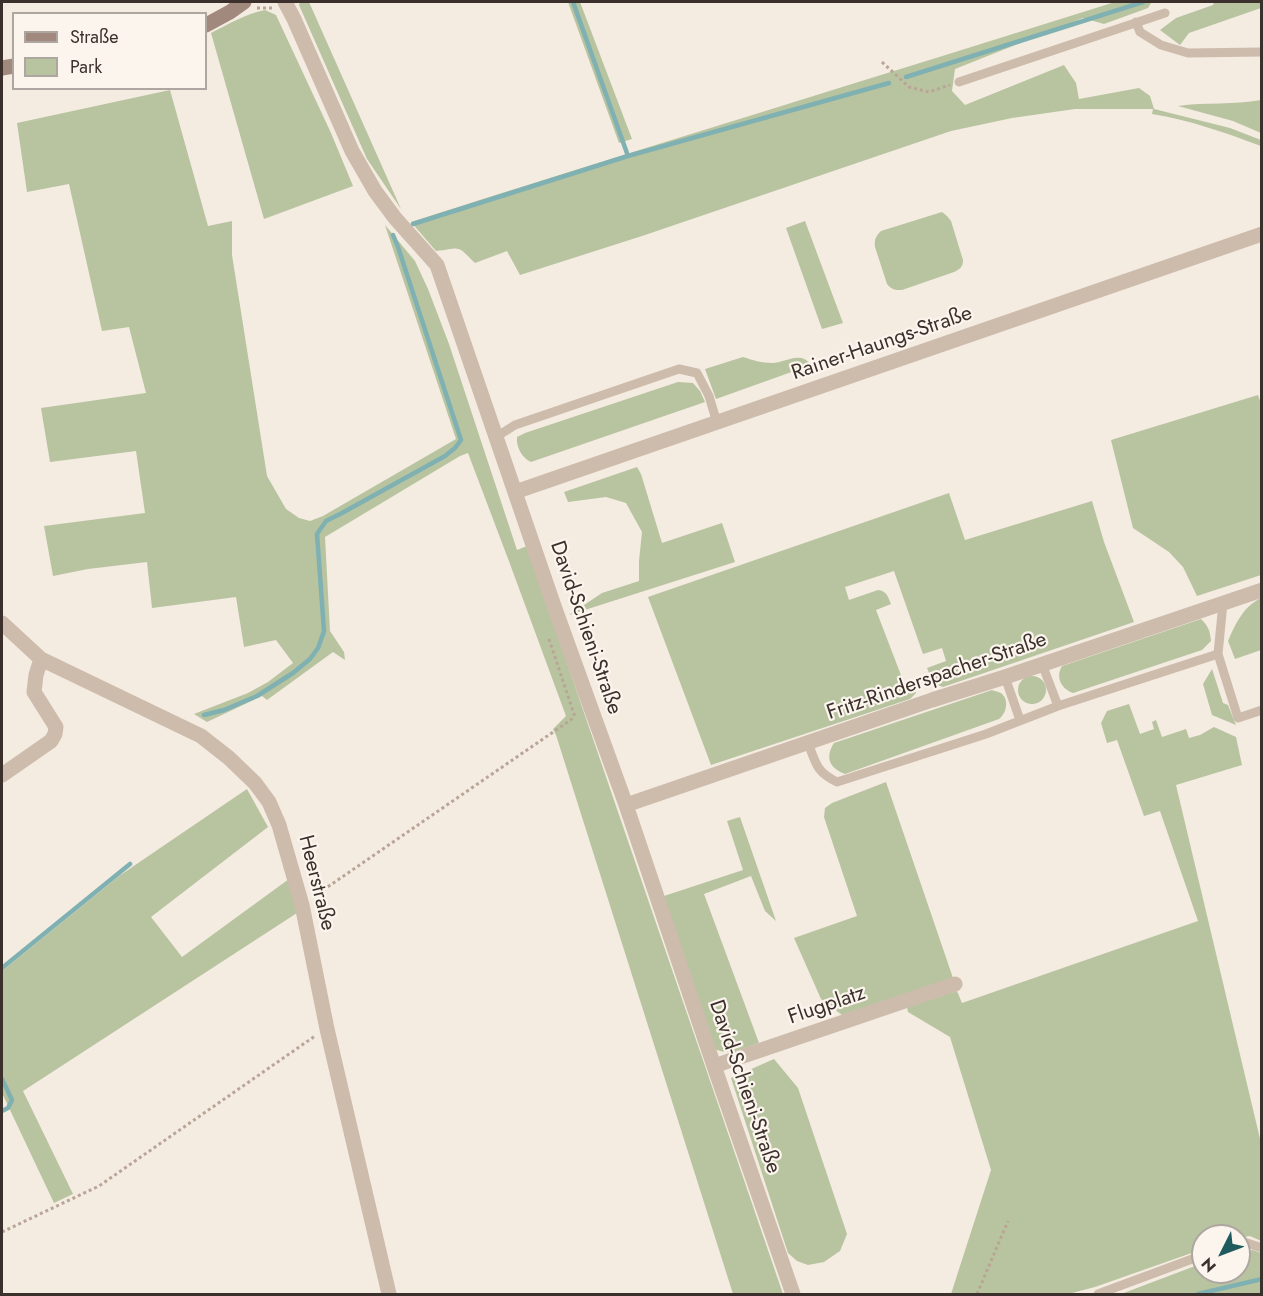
<!DOCTYPE html>
<html>
<head>
<meta charset="utf-8">
<style>
  body { margin:0 }
  #map { position:relative; width:1263px; height:1296px; overflow:hidden; background:#f4ebe1; font-family:Jost,sans-serif }
  canvas { display:block }
  .frame { position:absolute; inset:0; border:3px solid #3b302b; pointer-events:none }
  .legend { position:absolute; left:12px; top:12px; width:195px; height:78px; box-sizing:border-box; background:#fbf5ee; border:2px solid #aea6a0; margin:0; padding:8px 10px; list-style:none; font-size:18px; color:#3b302b }
  .legend li { display:flex; align-items:center; gap:12px; height:30px }
  .legend b { width:30px; border:2px solid #aea6a0 }
  .north { position:absolute; left:1191px; top:1224px; width:60px; height:60px; box-sizing:border-box; background:#fbf5ee; border:2px solid #aea6a0; border-radius:50%; rotate:228deg; font-size:16px; font-weight:700; line-height:24px; text-align:center; color:#3b302b }
  .north::after { content:''; display:block; margin:auto; width:21px; height:27px; background:#1f5a5e; clip-path:polygon(50% 0,100% 100%,50% 72%,0 100%) }
</style>
</head>
<body>
<div id="map">
<canvas width="1263" height="1296"></canvas>
<div class="frame"></div>
<ul class="legend">
<li><b style="height:8px;background:#a18a7d"></b>Straße</li>
<li><b style="height:16px;background:#b8c4a0"></b>Park</li>
</ul>
<div class="north">N</div>
</div>
<script>
const c = document.querySelector('canvas').getContext('2d');
c.lineJoin = 'round';
function fillPath(path, color) { c.fillStyle = color; c.fill(path, 'evenodd'); }
function strokePath(path, color, width, dash) { c.strokeStyle = color; c.lineWidth = width; c.lineCap = dash ? 'butt' : 'round'; c.setLineDash(dash || []); c.stroke(path); }
function drawText(font, color, halo, rows, align = 'center') {
  c.font = font + ' Jost,sans-serif'; c.lineWidth = 4.5; c.setLineDash([]); c.textBaseline = 'middle'; c.strokeStyle = halo; c.fillStyle = color; for (const [text, x, y, turn = 0] of rows) {
    c.save(); c.translate(x, y); c.rotate((+turn || 0) * Math.PI / 180); c.textAlign = isNaN(turn) ? turn : align; if (halo) c.strokeText(text, 0, 0); c.fillText(text, 0, 0); c.restore();
  }
}
fillPath(new Path2D(`
  M300 2H309L401 209 367 159 299 5Z
  M568 2H580L632 139 619 143Z
  M1115 2H1157L1151 3 1148 8 1104 24 1083 18 955 69 952 91 965 105 1064 65 1076 83 1079 99 1139 88 1150 96 1154 109 1230 128 1261 140V146C1226 133 1190 120 1152 114L1153 109H1075L1012 118 951 131 642 236 520 275 507 251 475 263C456 244 462 248 436 251L411 222C645 147 881 76 1115 2Z
  M1214 2H1261V8L1189 33 1180 45 1160 30 1176 18 1213 5Z
  M265 10 276 15 331 133 353 186 264 219 211 33C229 24 245 14 265 10Z
  M170 90 208 226 232 221V255L267 476 286 509 299 518 310 521 323 516 456 439 385 225 415 261 428 289 449 344 517 550 527 546 783 1294H733L556 735 553 729 566 716 510 564 468 453 460 456 325 537 330 631 344 652 345 660 333 652 267 700 262 696 207 722 194 714 248 693 268 682 293 663 276 640 244 647 236 597 152 608 147 562 88 569 53 576 44 526 145 513 136 451 50 462 41 408 146 393 129 327 102 331 69 184 27 192 17 123Z
  M1261 100V133L1233 121 1178 106C1205 102 1234 105 1261 100Z
  M942 212 947 216 951 221 963 260C963 267 960 269 954 272L902 290C895 290 892 290 887 284L875 247C874 239 876 236 881 231Z
  M805 221 843 323 822 329 786 228Z
  M743 357C752 360 762 363 772 363 786 363 800 350 811 365L716 399 705 369Z
  M678 382 693 383 700 391 705 402 531 462C522 458 516 447 517 437L525 433Z
  M1258 395 1262 406 1261 575 1197 596 1183 567 1169 552 1133 528 1111 440Z
  M637 467 641 474 662 543 722 523 735 562 569 615 602 593 639 581V561L642 532 626 503 606 497 568 502 564 492Z
  M949 493 965 540 1092 501 1104 542 1134 622 943 687C933 684 931 678 927 668L946 661 942 648 923 654 894 571 845 587 849 600 878 590C887 591 888 597 891 604L876 610 904 683 916 679V693L910 699 711 765 648 597Z
  M1261 598V650L1235 659 1228 641C1236 623 1243 607 1261 598Z
  M1201 619C1208 626 1210 630 1211 641L1202 650 1073 693C1062 689 1055 678 1062 666Z
  M1212 669 1223 703 1228 705 1236 725 1212 715 1203 684Z
  M1018 690a14 14 0 1 1 28 0a14 14 0 1 1-28 0Z
  M992 690C994 691 999 692 1001 693 1010 700 1006 714 999 719L845 774C829 768 825 757 834 743Z
  M1129 704 1140 734 1154 729 1152 722 1156 720 1162 737 1186 729 1189 738 1200 735 1214 727 1236 737 1242 765 1176 785 1261 1143V1241L1250 1236 1239 1238V1236H1203V1249L1095 1287 1068 1294H951L991 1170 950 1037 908 1012 907 1007 957 991 962 1003 1198 921 1160 811 1144 816 1117 740 1107 743 1101 723 1107 711Z
  M886 782 953 978 842 1015 821 999 794 938 857 916 824 817 825 808 832 803Z
  M247 789 268 827 151 917 182 957 289 879 297 913 23 1091 73 1194 54 1203 2 1093V971L119 876Z
  M740 817 776 921 765 911 751 876 704 894 759 1043C743 1048 729 1057 713 1048L661 897 743 870 727 821Z
  M774 1059 798 1088 847 1234 840 1251 824 1262 808 1265 797 1261 788 1253 731 1078Z
  M1253 1250 1261 1253V1294H1121L1203 1263V1272H1239V1252Z`), '#b8c4a0');
strokePath(new Path2D(`
  M906 77 1143 2
  M628 156 889 83
  M413 224 628 156 573 2
  M204 715 224 710 257 696 293 673 310 659 318 648 324 631 317 534 326 521 342 513 445 456 455 448 461 440 398 247 393 235
  M2 968 130 864
  M2 1079 12 1100 8 1108 2 1111
  M1198 1294 1262 1279`), '#7fb0b2', 4.5);
strokePath(new Path2D(`
  M257 8H272
  M882 62 909 87 929 92 950 85
  M549 639 575 717
  M313 897 575 717
  M2 1232 99 1186 315 1036
  M977 1294 1008 1221`), '#b9a596', 3, [3, 3]);
strokePath(new Path2D(`
  M1136 22 1140 32 1161 45 1188 53 1262 52
  M959 82 1165 13
  M496 437 515 425 679 369 697 373 709 396 717 423
  M1223 603 1218 654 1238 718 1262 710
  M1005 677 1020 720
  M1058 706 1218 654
  M808 743C816 763 816 772 837 782L986 734 1058 706 1042 664
  M1239 1244 1244 1242 1262 1248
  M1098 1294 1203 1255`), '#cdbbac', 9);
strokePath(new Path2D(`
  M285 2 294 19 352 151 375 191 395 218 437 265 554 606 626 805 714 1066 793 1294
  M515 492 1262 234
  M2 623 41 659 201 736 229 758 255 783 269 802 279 825 302 905 327 1029 389 1294
  M2 775 51 741 55 734 56 727 34 692 36 675 41 659
  M626 805 932 700 1005 677 1262 590
  M714 1066 955 984`), '#cdbbac', 15);
strokePath(new Path2D(`
  M206 25 230 12 244 2
  M2 68 14 66`), '#a18a7d', 15);
drawText('21px', '#3b302b', '#fbf5ee', [
  ["Rainer-Haungs-Straße",882,344,-19],
  ["David-Schieni-Straße",585,628,71],
  ["Fritz-Rinderspacher-Straße",937,677,-19],
  ["Heerstraße",316,883,76],
  ["Flugplatz",827,1006,-19],
  ["David-Schieni-Straße",744,1087,71]
]);
</script>
</body>
</html>
